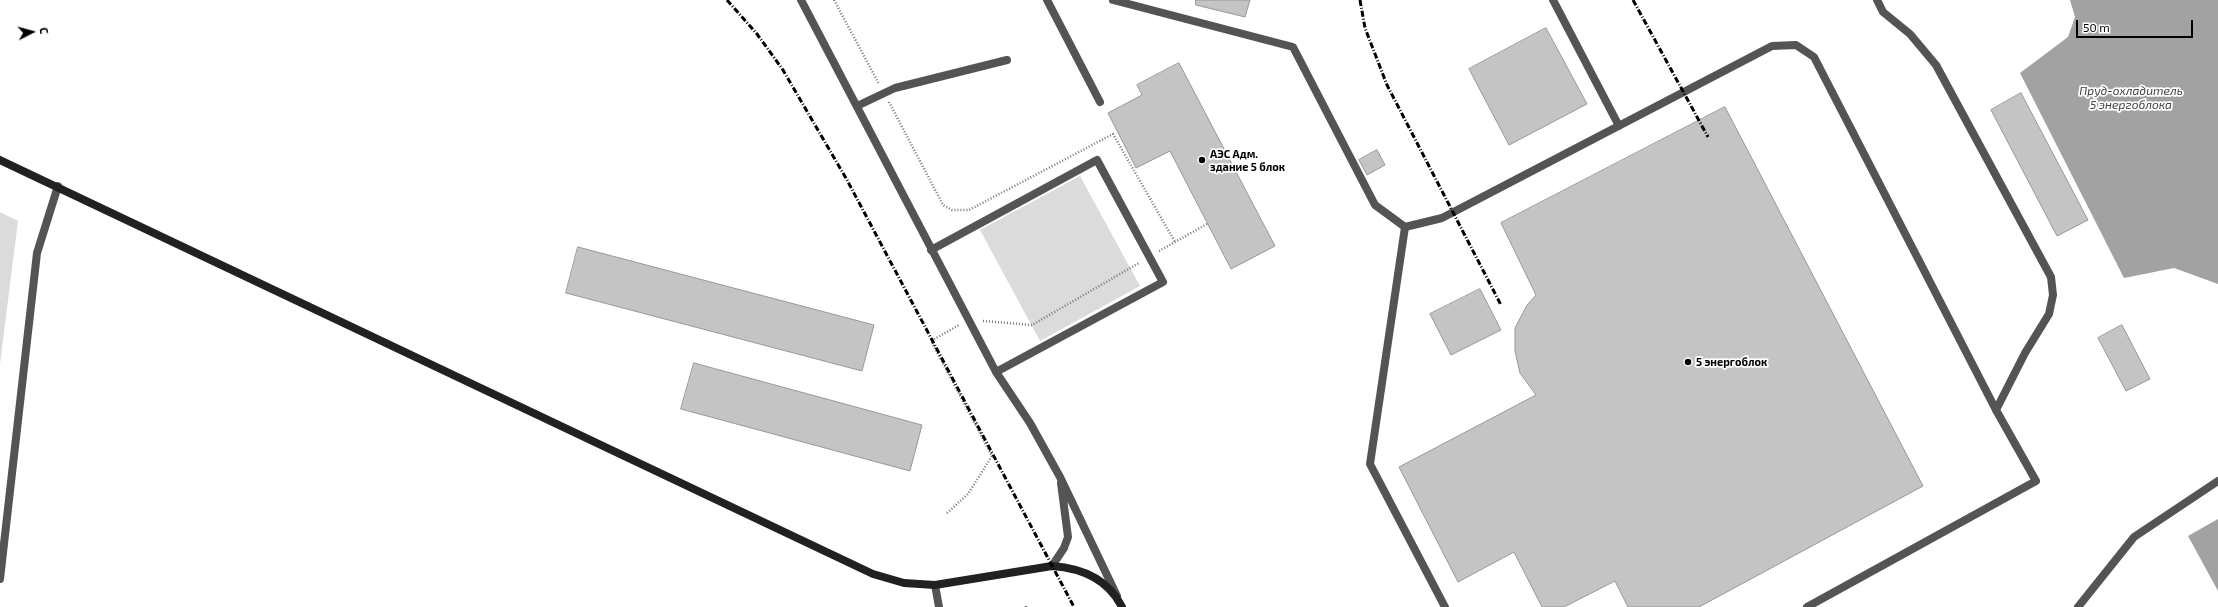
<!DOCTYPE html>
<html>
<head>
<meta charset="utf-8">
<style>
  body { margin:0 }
  #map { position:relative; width:2218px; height:607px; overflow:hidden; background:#fff; font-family:"Exo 2",sans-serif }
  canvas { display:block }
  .north { position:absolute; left:12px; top:12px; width:40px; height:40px; -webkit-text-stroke:3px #fff; paint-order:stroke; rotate:84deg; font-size:11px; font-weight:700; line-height:16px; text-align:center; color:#000 }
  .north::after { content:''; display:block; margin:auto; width:14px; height:18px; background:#000; clip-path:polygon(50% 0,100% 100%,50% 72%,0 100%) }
  .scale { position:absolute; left:2076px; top:20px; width:117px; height:18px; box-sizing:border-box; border:2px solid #000; border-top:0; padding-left:5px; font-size:12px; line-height:14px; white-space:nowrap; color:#000; -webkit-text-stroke:3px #fff; paint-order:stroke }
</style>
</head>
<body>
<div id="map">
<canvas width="2218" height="607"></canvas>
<div class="north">С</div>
<div class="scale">50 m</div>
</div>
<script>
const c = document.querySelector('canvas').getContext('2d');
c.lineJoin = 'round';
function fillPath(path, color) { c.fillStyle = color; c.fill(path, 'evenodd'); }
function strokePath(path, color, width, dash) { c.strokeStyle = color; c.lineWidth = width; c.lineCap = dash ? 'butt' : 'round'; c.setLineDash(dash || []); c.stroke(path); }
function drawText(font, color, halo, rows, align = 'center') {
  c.font = font + ' "Exo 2",sans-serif'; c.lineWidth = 3.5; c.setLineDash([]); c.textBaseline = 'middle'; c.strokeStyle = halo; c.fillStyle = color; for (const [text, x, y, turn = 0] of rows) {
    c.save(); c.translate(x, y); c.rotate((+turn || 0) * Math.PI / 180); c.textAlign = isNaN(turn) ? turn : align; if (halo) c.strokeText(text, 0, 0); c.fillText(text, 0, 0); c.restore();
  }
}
fillPath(new Path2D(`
  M1080 176 1140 286 1040 341 980 230Z
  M0 212 18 221 0 364Z`), '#dbdbdb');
fillPath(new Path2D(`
  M2070 0H2218V284L2174 268 2124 278 2020 73 2068 37 2075 17Z
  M2218 519V591L2188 536Z`), '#a2a2a2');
const building = new Path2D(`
  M1196 0H1250L1245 17 1196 5Z
  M1546 28 1587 104 1509 145 1469 69Z
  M1179 63 1275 246 1231 269 1170 151 1136 168 1108 113 1142 95 1137 85Z
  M2021 93 2088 220 2057 236 1991 110Z
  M1725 107 1923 486 1699 607H1628L1615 581 1564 607H1542L1514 552 1458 582 1399 467 1536 395 1520 373 1515 351V328L1527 305 1536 295 1501 223Z
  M1377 150 1385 165 1367 175 1359 160Z
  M578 247 874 325 862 371 566 293Z
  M1480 289 1501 330 1451 355 1430 314Z
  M2122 325 2150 379 2126 391 2098 338Z
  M694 363 922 425 910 471 681 409Z`);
fillPath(building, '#c4c4c4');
strokePath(building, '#989898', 1);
strokePath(new Path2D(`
  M834 0 879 84
  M889 102 943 205 952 210H969L1113 134 1175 242
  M1159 251 1207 224
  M983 321 1032 325 1139 263
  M947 513 968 494 992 456 931 341 959 325
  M1026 606V607`), '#767676', 2.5, [1, 2]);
strokePath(new Path2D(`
  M801 0 996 372 1030 423 1060 477 1117 596
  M1047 0 1100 102
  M1113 0 1293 47 1375 205 1405 227 1442 218 1772 46 1796 45 1814 57 1996 410 2036 481 1807 607
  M1553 0 1619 126
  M1877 0 1883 12 1910 34 1936 65 2051 277 2053 295 2049 314 2025 353 1996 410
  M857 106 895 88 1007 60
  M1405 227 1370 464 1445 607
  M931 250 1097 160 1163 282 996 372
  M1052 566 1064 548 1068 537 1061 483
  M0 579 37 253 58 186
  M935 585 939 607
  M2078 607 2134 537 2218 481`), '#545454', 8);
strokePath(new Path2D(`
  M0 160 873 574 904 583 935 585 1052 566C1081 568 1108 579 1122 607`), '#212121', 8);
strokePath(new Path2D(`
  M727 0 757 34 783 70 847 180 1074 607
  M1360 0 1365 28 1387 85 1501 305
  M1633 0 1708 137`), '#000', 3, [6, 2, 1, 2]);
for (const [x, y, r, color] of [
  [1202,160,4,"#000"],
  [1688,362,4,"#000"]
]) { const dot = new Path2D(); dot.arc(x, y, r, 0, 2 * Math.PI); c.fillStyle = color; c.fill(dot); strokePath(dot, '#fff', 1.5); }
drawText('bold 11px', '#000', '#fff', [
  ["АЭС Адм.",1210,154],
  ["здание 5 блок",1210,167],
  ["5 энергоблок",1696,362]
], 'left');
drawText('italic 12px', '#434343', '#fff', [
  ["Пруд-охладитель",2131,91],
  ["5 энергоблока",2131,105]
]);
</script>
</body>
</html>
